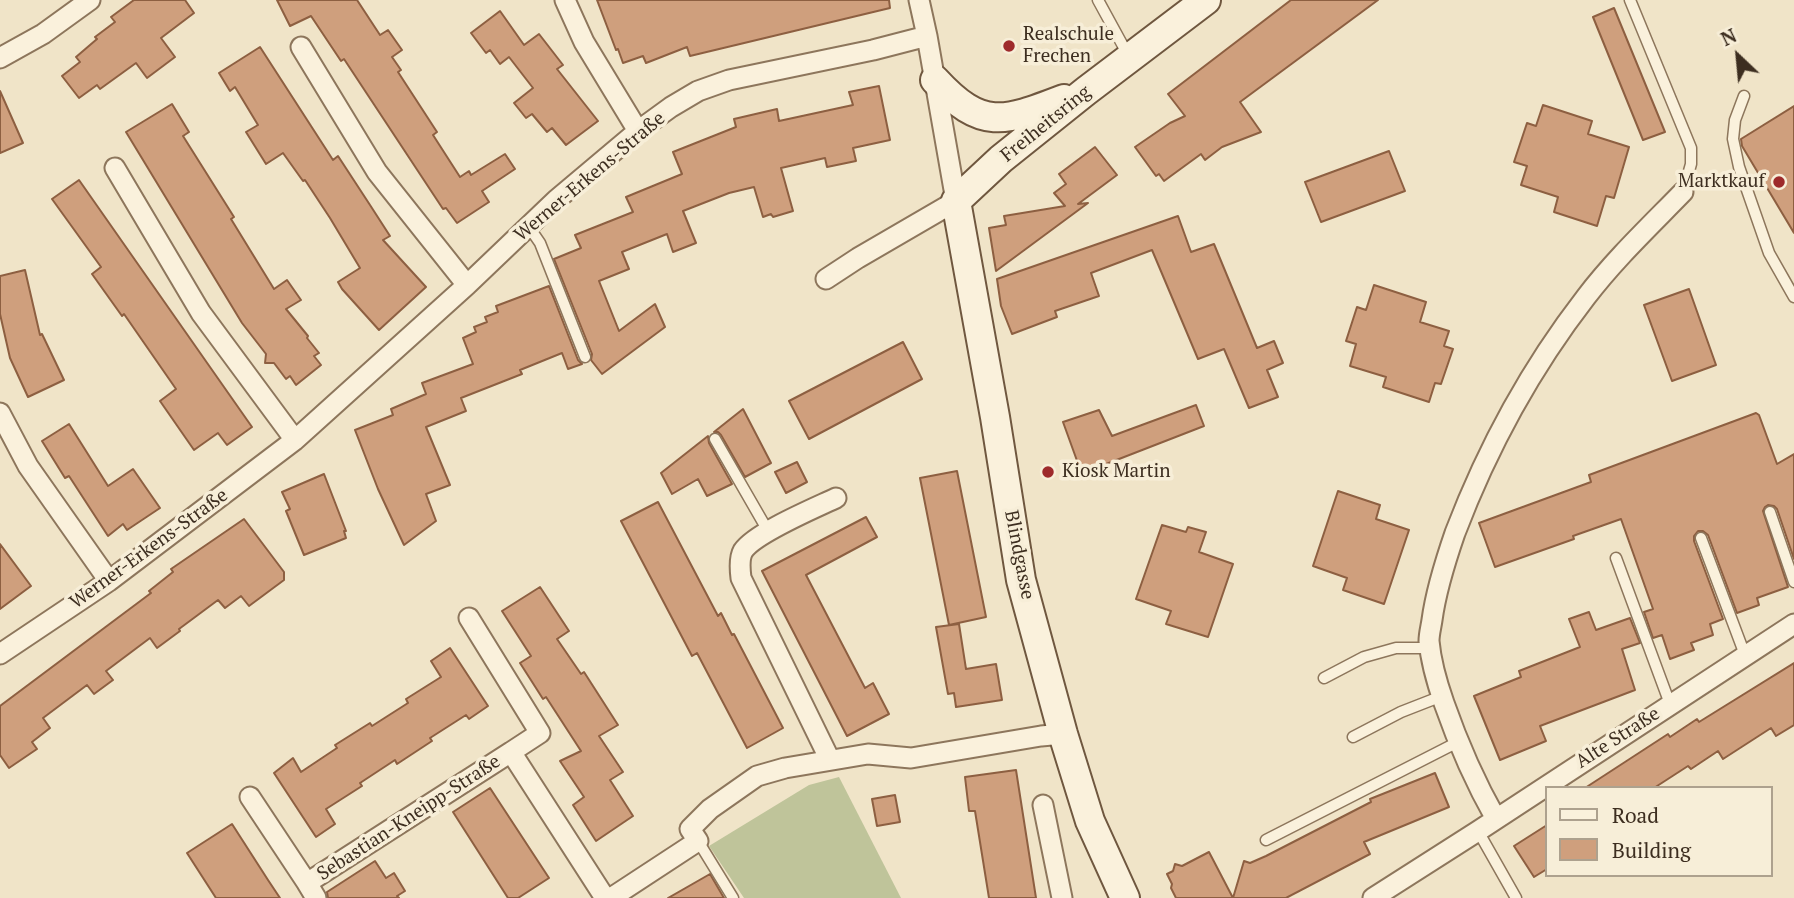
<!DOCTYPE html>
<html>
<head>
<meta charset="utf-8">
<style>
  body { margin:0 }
  #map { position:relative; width:1794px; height:898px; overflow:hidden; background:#f0e4c8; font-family:"PT Serif",serif }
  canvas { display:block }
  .legend { position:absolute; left:1545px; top:786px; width:228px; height:91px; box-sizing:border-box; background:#f7eed8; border:2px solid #ada18e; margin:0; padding:9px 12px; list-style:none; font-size:21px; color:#3d2e20 }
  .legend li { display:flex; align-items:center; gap:14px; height:35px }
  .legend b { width:35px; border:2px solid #ada18e }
  .north { position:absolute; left:1703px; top:21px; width:70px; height:70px; -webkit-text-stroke:5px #f7eed8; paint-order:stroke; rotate:334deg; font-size:19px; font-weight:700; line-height:28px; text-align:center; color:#3d2e20 }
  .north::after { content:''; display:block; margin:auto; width:24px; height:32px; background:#3d2e20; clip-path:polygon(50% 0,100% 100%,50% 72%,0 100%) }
</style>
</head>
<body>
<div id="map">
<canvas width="1794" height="898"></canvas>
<ul class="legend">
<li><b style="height:9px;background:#faf1dc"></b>Road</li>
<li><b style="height:19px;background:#cf9f7d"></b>Building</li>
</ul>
<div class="north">N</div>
</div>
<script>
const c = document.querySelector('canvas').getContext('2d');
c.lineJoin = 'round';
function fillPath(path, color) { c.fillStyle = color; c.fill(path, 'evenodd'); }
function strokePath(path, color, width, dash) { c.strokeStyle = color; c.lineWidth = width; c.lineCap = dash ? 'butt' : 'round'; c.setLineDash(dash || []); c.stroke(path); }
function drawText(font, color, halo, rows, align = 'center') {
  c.font = font + ' "PT Serif",serif'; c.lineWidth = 7; c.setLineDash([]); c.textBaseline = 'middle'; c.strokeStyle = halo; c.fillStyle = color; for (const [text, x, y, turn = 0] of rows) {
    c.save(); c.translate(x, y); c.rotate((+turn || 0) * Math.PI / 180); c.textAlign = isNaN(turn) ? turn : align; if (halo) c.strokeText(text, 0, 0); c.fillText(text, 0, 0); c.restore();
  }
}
fillPath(new Path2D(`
  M839 777 901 898H744L709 846 809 785Z`), '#bfc49a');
const building = new Path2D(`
  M134 0H185L194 13 161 38 175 57 147 78 136 63 100 89 97 85 79 98 62 76 80 62 76 57 97 39 95 37 115 22 111 17Z
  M277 0H357L380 35 388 30 402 50 392 57 401 70 398 72 437 132 433 135 460 177 469 171 471 175 505 154 515 169 482 191 489 202 457 223 446 208 443 209 344 59 341 61 311 16 290 26Z
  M597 0H889L890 8 690 56 687 47 646 63 643 56 623 63 618 49 616 50Z
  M1291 0H1378L1240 102 1261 132 1222 147 1205 160 1201 154 1164 181 1159 174 1156 176 1135 147 1170 123 1185 116 1168 94Z
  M1614 8 1665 132 1643 140 1593 17Z
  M500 11 524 45 539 34 563 65 557 69 598 121 566 145 552 128 547 132 532 114 526 118 514 103 533 88 509 57 500 64 490 50 486 53 471 33Z
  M260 47 333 160 338 156 370 205 390 236 383 240 426 287 379 330 342 289 338 282 360 268 330 218 305 180 303 181 283 153 266 164 246 132 258 125 235 87 230 91 219 73Z
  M879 86 890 140 853 148 856 161 827 167 825 158 781 168 793 211 773 217 771 214 763 217 754 187 729 193 683 211 696 243 673 252 667 234 622 252 629 269 599 281 619 331 655 304 665 327 602 374 591 360 592 354 554 259 581 248 575 235 633 212 626 197 682 174 673 152 736 127 734 119 777 109 779 121 853 105 849 92Z
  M0 91 23 143 0 153Z
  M172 104 189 132 183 136 234 217 231 219 274 289 287 280 301 300 286 309 308 336 307 338 319 353 314 356 321 365 296 385 290 376 286 379 274 363H265L266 354 242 323 126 132Z
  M1543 105 1592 121 1588 134 1629 147 1614 198 1606 196 1597 226 1554 212 1558 197 1521 185 1527 166 1514 162 1527 123 1536 126Z
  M1794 106V233L1742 146 1741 139Z
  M1095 147 1117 175 1078 204 1088 203 996 271 989 228 1006 225 1004 216 1065 206 1054 193 1066 184 1059 174Z
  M1389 151 1405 191 1321 222 1305 182Z
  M79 180 252 427 227 445 218 433 194 450 160 401 176 389 124 314 122 316 92 274 101 267 52 199Z
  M1178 216 1191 252 1214 244 1257 348 1274 341 1283 363 1267 370 1278 397 1249 408 1224 349 1198 359 1152 250 1091 273 1099 296 1055 311 1057 317 1012 334 1001 306 997 279Z
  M25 270 40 335 42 334 64 380 28 397 10 358 0 314V276Z
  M1374 285 1426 302 1420 322 1449 331 1444 346 1453 349 1441 384 1435 383 1429 402 1383 387 1386 377 1350 366 1356 344 1346 341 1357 307 1366 310Z
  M549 286 578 360 582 364 568 369 562 353 520 370 522 374 461 398 466 411 426 427 450 485 426 494 436 521 404 545 378 489 355 430 393 415 391 409 426 394 422 383 473 364 463 338 476 332 474 327 487 322 485 317 498 312 496 306Z
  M1689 289 1716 365 1672 381 1644 305Z
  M903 342 922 379 809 439 789 401Z
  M1196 405 1204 426 1083 473 1081 469H1080L1063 422 1099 410 1112 436Z
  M743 409 771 463 745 477 721 435 718 432H714Z
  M1756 413 1759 415 1777 464 1794 454V559L1777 509 1774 506 1768 505 1765 507 1763 511 1788 587 1757 598 1759 605 1737 613 1708 535 1703 531H1698L1694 536V541L1723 619 1710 624 1713 635 1691 643 1694 650 1670 659 1662 635 1653 638 1644 612 1653 609 1621 519 1573 536 1574 539 1495 567 1479 523 1591 482 1589 475Z
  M69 424 108 486 133 469 160 508 127 530 123 524 108 536 69 476 65 478 42 441Z
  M708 436 709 443 732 484 707 496 698 479 672 494 661 473Z
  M797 462 807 482 786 493 775 472Z
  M957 471 986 617 949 625 920 478Z
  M324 474 346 531H344L346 538 304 555 286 511 290 509 282 492Z
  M1338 491 1380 505 1376 519 1409 530 1384 604 1343 590 1347 578 1313 566Z
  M658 502 718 616 721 613 732 635 734 634 783 728 747 748 697 653 692 656 621 521Z
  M866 517 877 537 806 575 865 688 873 683 889 714 847 736 762 571Z
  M244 519 284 572V580L249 606 241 596 225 608 218 600 179 629 180 631 157 648 150 638 106 671 113 680 94 694 87 685 43 718 50 728 32 742 37 749 9 768 0 755V706L151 593 149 591 173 572 171 569Z
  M1162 525 1186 532 1188 527 1206 532 1199 552 1233 564 1208 637 1166 624 1171 611 1136 599Z
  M0 544 31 586 0 609Z
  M540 587 569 631 557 639 581 674 584 672 618 725 599 736 623 772 610 780 633 816 596 841 573 805 584 797 560 761 581 751 546 697 543 699 520 663 531 656 502 611Z
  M1589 612 1596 630 1630 618 1640 643 1622 649 1635 690 1540 726 1546 741 1500 760 1474 696 1521 677 1519 671 1580 647 1569 619Z
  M959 624 966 669 996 664 1002 700 956 707 954 693 948 694 936 627Z
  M450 648 488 706 469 719 466 715 430 738 432 741 397 764 395 760 360 783 362 786 326 809 335 824 316 837 274 773 293 758 301 772 337 748 335 745 370 723 372 726 408 703 406 699 441 677 431 661Z
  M1794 663V725L1776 736 1771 728 1723 759 1718 751 1691 769 1688 766 1654 788H1585L1668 734 1670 737 1697 719 1699 722Z
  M1016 770 1036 898H989L975 811H969L965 777Z
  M1435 773 1449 807 1364 842 1370 854 1286 898H1233L1244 861 1250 863 1266 856 1371 802 1370 799Z
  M490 788 549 878 518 898H508L453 812Z
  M895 795 900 822 877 826 872 799Z
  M232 824 268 880 280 898H216L187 853Z
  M1547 825V869L1534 877 1514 846Z
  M1209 852 1233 898H1176L1171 888 1172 884 1167 874 1173 871 1175 864 1182 866Z
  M375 861 386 878 394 873 405 891 397 896 399 898H328L327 892Z
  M710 874 724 898H668Z`);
fillPath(building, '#cf9f7d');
strokePath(building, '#8d5f41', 2);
const service = new Path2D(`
  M1098 0 1128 55
  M1630 0 1691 148V164L1683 192
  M1744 96 1735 120 1733 139 1739 167 1769 253 1794 297
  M529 227 540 243 585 357
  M715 439 768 531
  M1770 512 1794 582
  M1701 538 1745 655
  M1616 558 1670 704
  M1324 678 1364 657 1396 648H1430
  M1353 737 1401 712 1442 696
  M1478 831 1516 898
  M1266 840 1458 742
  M698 841 733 898`);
const minor = new Path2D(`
  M565 0 584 42 638 131
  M301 47 377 172 467 285
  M0 58 43 34 90 0
  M115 168 201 313 295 440
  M826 279 858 258 956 201 927 36 919 0
  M0 413 28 466 109 581
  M469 618 540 733 511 752
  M0 654 109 581 295 440 467 285 556 200 638 131 671 107 698 91 729 80 873 50 927 36
  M830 760 741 578C740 570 739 558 743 551 755 533 815 508 836 498
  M250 797 307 883
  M1043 805 1062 898
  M1496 819C1475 782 1458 743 1444 703 1437 683 1431 663 1429 641 1429 634 1431 627 1432 620 1436 590 1445 562 1455 533 1487 449 1531 368 1586 297 1615 259 1650 226 1683 192
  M316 898 307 883 511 752 605 898
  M611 898 698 841 690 829 710 809 757 776 785 768 868 754 911 758 1041 736 1063 734
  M1373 898 1478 831 1794 624`);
const secondary = new Path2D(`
  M935 80C982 131 1004 122 1064 99
  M1125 898 1090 821 1063 734 1021 580 995 417 956 201 1001 159 1086 91 1206 0`);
strokePath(service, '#8d765c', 13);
strokePath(minor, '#8d765c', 23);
strokePath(secondary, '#6f573f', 32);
strokePath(service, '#faf1dc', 10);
strokePath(minor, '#faf1dc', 19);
strokePath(secondary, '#faf1dc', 28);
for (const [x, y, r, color] of [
  [1009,46,7,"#9e2a2b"],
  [1779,182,7,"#9e2a2b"],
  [1048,472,7,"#9e2a2b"]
]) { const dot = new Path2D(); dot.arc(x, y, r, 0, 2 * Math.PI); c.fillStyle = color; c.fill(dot); strokePath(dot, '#f7eed8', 2.5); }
drawText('19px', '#3d2e20', '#f7eed8', [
  ["Realschule",1023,35],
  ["Frechen",1023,57],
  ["Marktkauf",1765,182,"right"],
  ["Kiosk Martin",1062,472]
], 'left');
drawText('19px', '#3d2e20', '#f7eed8', [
  ["Freiheitsring",1046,124,-39],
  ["Werner-Erkens-Straße",590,177,-40],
  ["Werner-Erkens-Straße",149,549,-36],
  ["Blindgasse",1019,555,79],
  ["Alte Straße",1618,738,-33],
  ["Sebastian-Kneipp-Straße",409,818,-33]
]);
</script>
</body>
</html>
